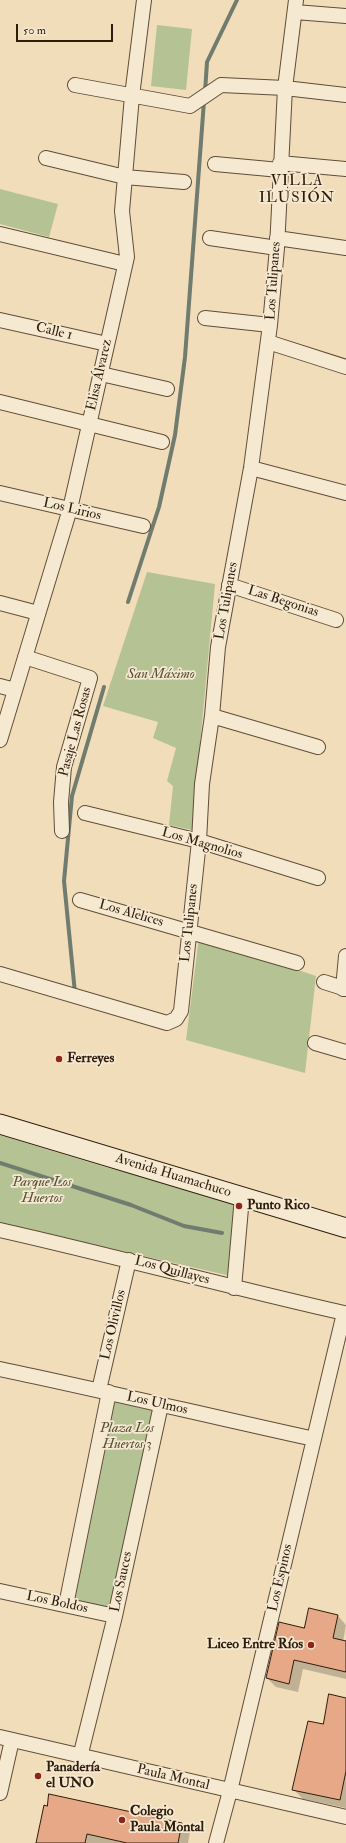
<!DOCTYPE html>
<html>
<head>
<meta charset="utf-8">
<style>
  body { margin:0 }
  #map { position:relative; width:346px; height:1843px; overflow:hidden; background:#f1ddba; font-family:"IM FELL Double Pica",serif }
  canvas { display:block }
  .scale { position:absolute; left:16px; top:24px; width:97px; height:18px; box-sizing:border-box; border:2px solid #2e1d0c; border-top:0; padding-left:5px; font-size:12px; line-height:14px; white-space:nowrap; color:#2e1d0c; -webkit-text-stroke:3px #f6e9d2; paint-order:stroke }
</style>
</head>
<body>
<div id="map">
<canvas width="346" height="1843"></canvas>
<div class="scale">50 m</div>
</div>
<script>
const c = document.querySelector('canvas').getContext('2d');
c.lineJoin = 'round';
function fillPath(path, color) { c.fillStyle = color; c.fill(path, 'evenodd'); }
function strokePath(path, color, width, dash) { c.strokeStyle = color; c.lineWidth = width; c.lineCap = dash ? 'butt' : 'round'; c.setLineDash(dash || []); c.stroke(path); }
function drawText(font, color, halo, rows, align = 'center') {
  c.font = font + ' "IM FELL Double Pica",serif'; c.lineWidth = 3.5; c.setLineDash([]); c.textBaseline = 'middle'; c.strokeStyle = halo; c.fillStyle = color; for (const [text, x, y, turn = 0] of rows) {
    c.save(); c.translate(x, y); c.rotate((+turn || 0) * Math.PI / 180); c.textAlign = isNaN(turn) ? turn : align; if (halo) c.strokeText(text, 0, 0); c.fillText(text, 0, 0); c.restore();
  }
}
fillPath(new Path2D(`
  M157 25 192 29 186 90 151 86Z
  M0 189 58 204 49 237 0 224Z
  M147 572 215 584 192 830 169 825 173 786 167 781 176 748 153 738 158 722 103 706Z
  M199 937 316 976 305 1073 186 1040Z
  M0 1135 105 1167 240 1200 235 1277 0 1223Z
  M114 1400 154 1410 110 1608 73 1600Z`), '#b4c294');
fillPath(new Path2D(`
  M309 1610 338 1616 346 1625 343 1642H346V1679L303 1669 298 1692 276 1687 267 1678 305 1629Z
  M346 1699V1808L303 1799 293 1789 324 1725Z
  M45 1806 182 1824 190 1832 188 1843H37Z`), '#0003');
strokePath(new Path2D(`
  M205 92 207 62 237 0
  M128 602 159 507 175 435 185 357 204 101
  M75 993 64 881 72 796 104 687
  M0 1163 131 1205 184 1226 222 1233`), '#6f7c6e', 4);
const building = new Path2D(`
  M309 1608 338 1615 333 1638 346 1641V1672L294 1660 289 1684 266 1678 279 1622 304 1628Z
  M329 1694 346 1698V1771L340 1800 292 1790 308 1721 323 1724Z
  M49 1794 182 1823 178 1843H127L87 1834 85 1843H36L44 1805 47 1806Z`);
fillPath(building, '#e6a886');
strokePath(building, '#2e1d0c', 1);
const minor = new Path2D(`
  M295 12 346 16
  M75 85 190 106 221 85 285 88 346 95
  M46 158 125 177 184 182
  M280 163 346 169
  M215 164 280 170
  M0 234 125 264
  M210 238 277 248
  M277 238 346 248
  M205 318 270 325
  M0 320 107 344
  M268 342 346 367
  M101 374 167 389
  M0 402 162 442
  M251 468 346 493
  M0 493 143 526
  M229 585 336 620
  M0 603 38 613
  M25 657 90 678 64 767 61 802 62 831
  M0 686 15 690
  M212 716 318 747
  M0 740 70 509 127 257 122 211 132 96 144 0
  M85 813 199 841 318 878
  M80 900 297 963
  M0 974 167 1023 176 1019 181 1011 199 841 202 784 212 716 218 647 251 468 270 325 277 248 285 88 296 0
  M324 982 346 989
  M343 989 346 956
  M315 1043 346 1052
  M0 1230C115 1256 229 1287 344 1313L230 1791 216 1843
  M234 1288 242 1197
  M0 1369C105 1391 209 1416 314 1439
  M99 1390 129 1260
  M0 1591 115 1616
  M66 1605 109 1392
  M0 1737 346 1817
  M80 1757 115 1616 161 1405
  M0 1793 12 1740`);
const secondary = new Path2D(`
  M0 1124 346 1228`);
strokePath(minor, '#5f4d38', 16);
strokePath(secondary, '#2e1d0c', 21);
strokePath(minor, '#f6e9d2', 14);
strokePath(secondary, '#f6e9d2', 19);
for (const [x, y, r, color] of [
  [59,1059,4,"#8f2418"],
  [239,1206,4,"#8f2418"],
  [311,1645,4,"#8f2418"],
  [38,1776,4,"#8f2418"],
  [122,1820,4,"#8f2418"]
]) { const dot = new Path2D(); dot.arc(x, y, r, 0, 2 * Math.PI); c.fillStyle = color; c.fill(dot); strokePath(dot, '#f6e9d2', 1.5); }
drawText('14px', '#2e1d0c', '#f6e9d2', [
  ["Los Tulipanes",274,281,-86],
  ["Calle 1",54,332,13],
  ["Elisa Álvarez",100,375,-77],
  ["Los Lirios",72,510,13],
  ["Los Tulipanes",227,601,-80],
  ["Las Begonias",283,602,18],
  ["Pasaje Las Rosas",76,732,-75],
  ["Los Magnolios",202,844,16],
  ["Los Alelices",131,914,16],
  ["Los Tulipanes",190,923,-84],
  ["Avenida Huamachuco",173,1176,17],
  ["Los Quillayes",172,1271,15],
  ["Los Olivillos",114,1325,-77],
  ["Los Ulmos",157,1404,13],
  ["Los Espinos",281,1578,-77],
  ["Los Sauces",122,1582,-78],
  ["Los Boldos",57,1603,12],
  ["Paula Montal",173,1778,13]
]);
drawText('italic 14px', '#564f35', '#f6e9d2', [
  ["San Máximo",161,675],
  ["Parque Los",42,1183],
  ["Huertos",42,1199],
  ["Plaza Los",127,1429],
  ["Huertos 3",127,1445]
]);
drawText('bold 14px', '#2e1d0c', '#f6e9d2', [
  ["Ferreyes",67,1059],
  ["Punto Rico",247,1206],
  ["Liceo Entre Ríos",303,1645,"right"],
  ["Panadería",46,1768],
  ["el UNO",46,1784],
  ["Colegio",130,1812],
  ["Paula Montal",130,1828]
], 'left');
c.letterSpacing = '1px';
drawText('15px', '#2e1d0c', '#f6e9d2', [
  ["VILLA",297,182],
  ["ILUSIÓN",297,199]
]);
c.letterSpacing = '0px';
</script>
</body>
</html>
